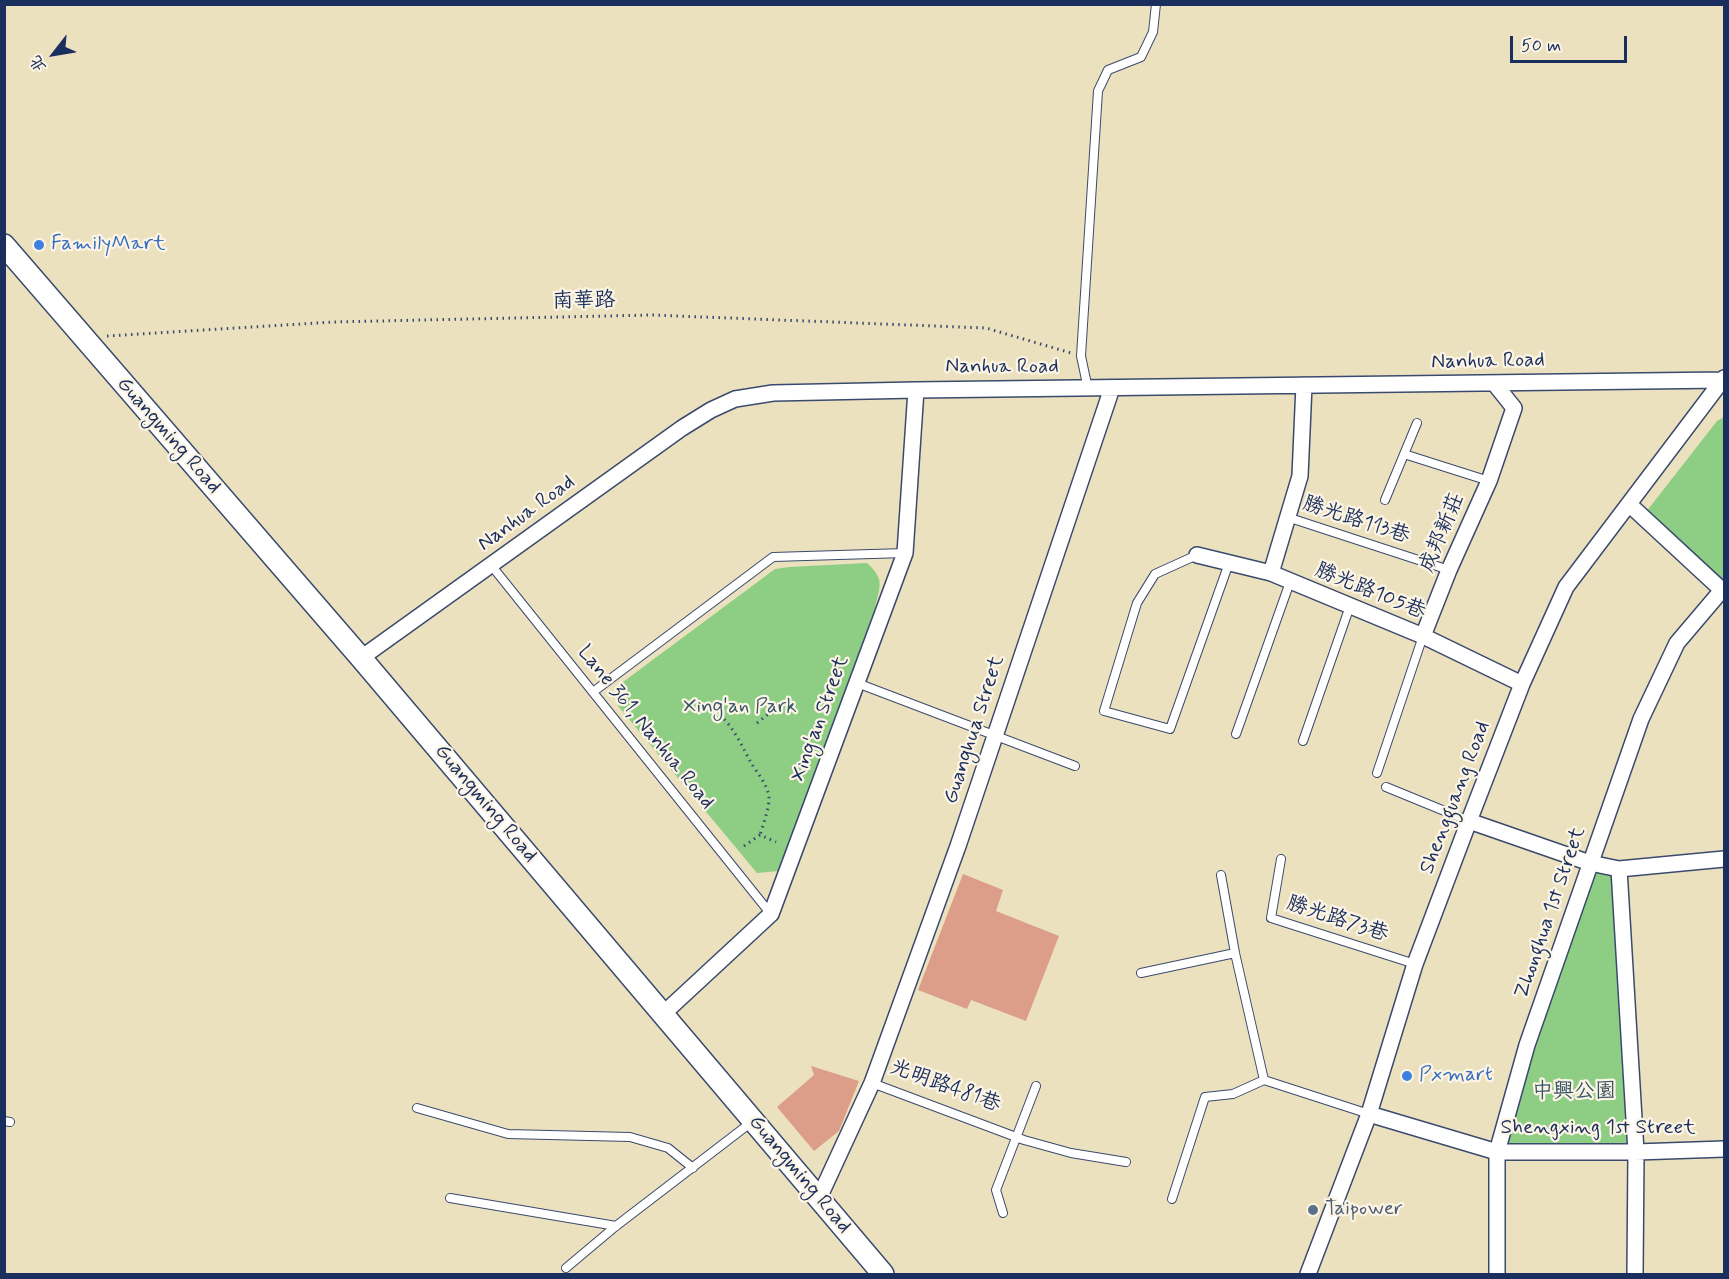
<!DOCTYPE html>
<html>
<head>
<meta charset="utf-8">
<style>
  body { margin:0 }
  #map { position:relative; width:1729px; height:1279px; overflow:hidden; background:#ece1bf; font-family:Mynerve,"LXGW WenKai TC",sans-serif }
  canvas { display:block }
  .frame { position:absolute; inset:0; border:6px solid #1b2f5e; pointer-events:none }
  .north { position:absolute; left:24px; top:24px; width:60px; height:60px; -webkit-text-stroke:4px #fcf5e5; paint-order:stroke; rotate:239deg; font-size:16px; font-weight:700; line-height:24px; text-align:center; color:#1b2f5e }
  .north::after { content:''; display:block; margin:auto; width:21px; height:27px; background:#1b2f5e; clip-path:polygon(50% 0,100% 100%,50% 72%,0 100%) }
  .scale { position:absolute; left:1510px; top:36px; width:117px; height:27px; box-sizing:border-box; border:3px solid #1b2f5e; border-top:0; padding-left:8px; font-size:18px; line-height:21px; white-space:nowrap; color:#1b2f5e; -webkit-text-stroke:4px #fcf5e5; paint-order:stroke }
</style>
</head>
<body>
<div id="map">
<canvas width="1729" height="1279"></canvas>
<div class="frame"></div>
<div class="north">北</div>
<div class="scale">50 m</div>
</div>
<script>
const c = document.querySelector('canvas').getContext('2d');
c.lineJoin = 'round';
function fillPath(path, color) { c.fillStyle = color; c.fill(path, 'evenodd'); }
function strokePath(path, color, width, dash) { c.strokeStyle = color; c.lineWidth = width; c.lineCap = dash ? 'butt' : 'round'; c.setLineDash(dash || []); c.stroke(path); }
function drawText(font, color, halo, rows, align = 'center') {
  c.font = font + ' Mynerve,"LXGW WenKai TC",sans-serif'; c.lineWidth = 4.5; c.setLineDash([]); c.textBaseline = 'middle'; c.strokeStyle = halo; c.fillStyle = color; for (const [text, x, y, turn = 0] of rows) {
    c.save(); c.translate(x, y); c.rotate((+turn || 0) * Math.PI / 180); c.textAlign = isNaN(turn) ? turn : align; if (halo) c.strokeText(text, 0, 0); c.fillText(text, 0, 0); c.restore();
  }
}
fillPath(new Path2D(`
  M1724 417V589L1646 512 1717 421Z
  M867 563C885 579 880 586 875 608L779 871 757 873 618 706 619 694 623 682 775 569 789 567Z
  M1595 869 1614 874 1629 1145 1503 1146 1534 1044Z`), '#8ecd84');
fillPath(new Path2D(`
  M963 874 1003 890 996 911 1059 936 1026 1021 971 1000 967 1009 918 990Z
  M811 1066 859 1081 839 1131 814 1151 777 1107 814 1075Z`), '#dc9e88');
const service = new Path2D(`
  M1088 389 1081 356 1098 91 1108 70 1141 57 1153 32 1156 4
  M1404 454 1489 481
  M1385 500 1417 423
  M1287 517 1449 570
  M1197 555 1155 574 1137 603 1104 711 1170 729 1229 563
  M491 565 770 913
  M857 683 1075 766
  M593 692 773 557 905 553
  M1236 734 1290 582
  M1303 741 1350 606
  M1377 773 1423 636
  M1386 787 1469 821
  M1281 859 1271 918 1415 964
  M1221 875 1235 953 1264 1080 1369 1114
  M1141 973 1235 953
  M872 1083 1024 1140 1071 1153 1126 1162
  M417 1108 508 1134 630 1137 668 1148 693 1168
  M4 1121 10 1122
  M450 1198 616 1226
  M1172 1199 1205 1097 1233 1094 1264 1080
  M1003 1213 996 1190 1036 1086
  M566 1268 616 1226 753 1121`);
const minor = new Path2D(`
  M1630 505 1724 592
  M1197 555 1271 573 1423 636 1522 684
  M1271 573 1300 476 1304 385
  M1423 636 1449 570 1489 481 1514 408 1494 383
  M361 658 682 428 711 410 735 399 773 393 916 390 1724 380
  M1469 821 1590 863 1619 869 1724 859
  M1619 869 1636 1152 1635 1274
  M663 1014 771 914 905 553 916 390
  M1369 1114 1497 1152H1636L1724 1149
  M819 1198 872 1083 958 846 1112 388
  M1308 1274 1369 1114 1415 964 1469 821 1522 684 1566 587 1724 378
  M1497 1274V1152L1527 1045 1641 719 1677 643 1722 590`);
const secondary = new Path2D(`
  M4 245 361 658 883 1274`);
strokePath(service, '#3a4a6d', 10);
strokePath(minor, '#3a4a6d', 18);
strokePath(secondary, '#3a4a6d', 24);
strokePath(new Path2D(`
  M107 336 333 322 652 315 986 328 1071 353
  M700 702C726 712 738 738 750 761 756 772 768 784 769 798 769 810 763 824 760 835
  M757 723 767 715 778 710
  M744 846 760 835 776 842`), '#3a4a6d', 3, [1.5, 4.5]);
strokePath(service, '#fff', 8);
strokePath(minor, '#fff', 15);
strokePath(secondary, '#fff', 21);
for (const [x, y, r, color] of [
  [39,245,6,"#3f7fe0"],
  [1407,1076,6,"#3f7fe0"],
  [1313,1210,6,"#5c6f8a"]
]) { const dot = new Path2D(); dot.arc(x, y, r, 0, 2 * Math.PI); c.fillStyle = color; c.fill(dot); strokePath(dot, '#fcf5e5', 2); }
drawText('21px', '#366cbe', '#fcf5e5', [
  ["FamilyMart",51,245],
  ["Pxmart",1419,1076]
], 'left');
drawText('21px', '#1b2f5e', '#fcf5e5', [
  ["南華路",584,302,-1],
  ["Nanhua Road",1488,362,-1],
  ["Nanhua Road",1002,368],
  ["Guangming Road",168,436,49],
  ["Nanhua Road",527,514,-36],
  ["勝光路113巷",1356,521,18],
  ["成邦新莊",1443,533,-67],
  ["勝光路105巷",1370,592,22],
  ["Xing'an Street",821,719,-70],
  ["Lane 361, Nanhua Road",645,728,51],
  ["Guanghua Street",975,730,-72],
  ["Shengguang Road",1456,798,-69],
  ["Guangming Road",485,804,50],
  ["Zhonghua 1st Street",1551,913,-71],
  ["勝光路73巷",1337,920,18],
  ["光明路481巷",945,1087,20],
  ["Shengxing 1st Street",1598,1129],
  ["Guangming Road",799,1175,50]
]);
drawText('21px', '#385668', '#fcf5e5', [
  ["Xing'an Park",740,708],
  ["中興公園",1574,1093]
]);
drawText('21px', '#4e5e75', '#fcf5e5', [
  ["Taipower",1325,1210]
], 'left');
</script>
</body>
</html>
